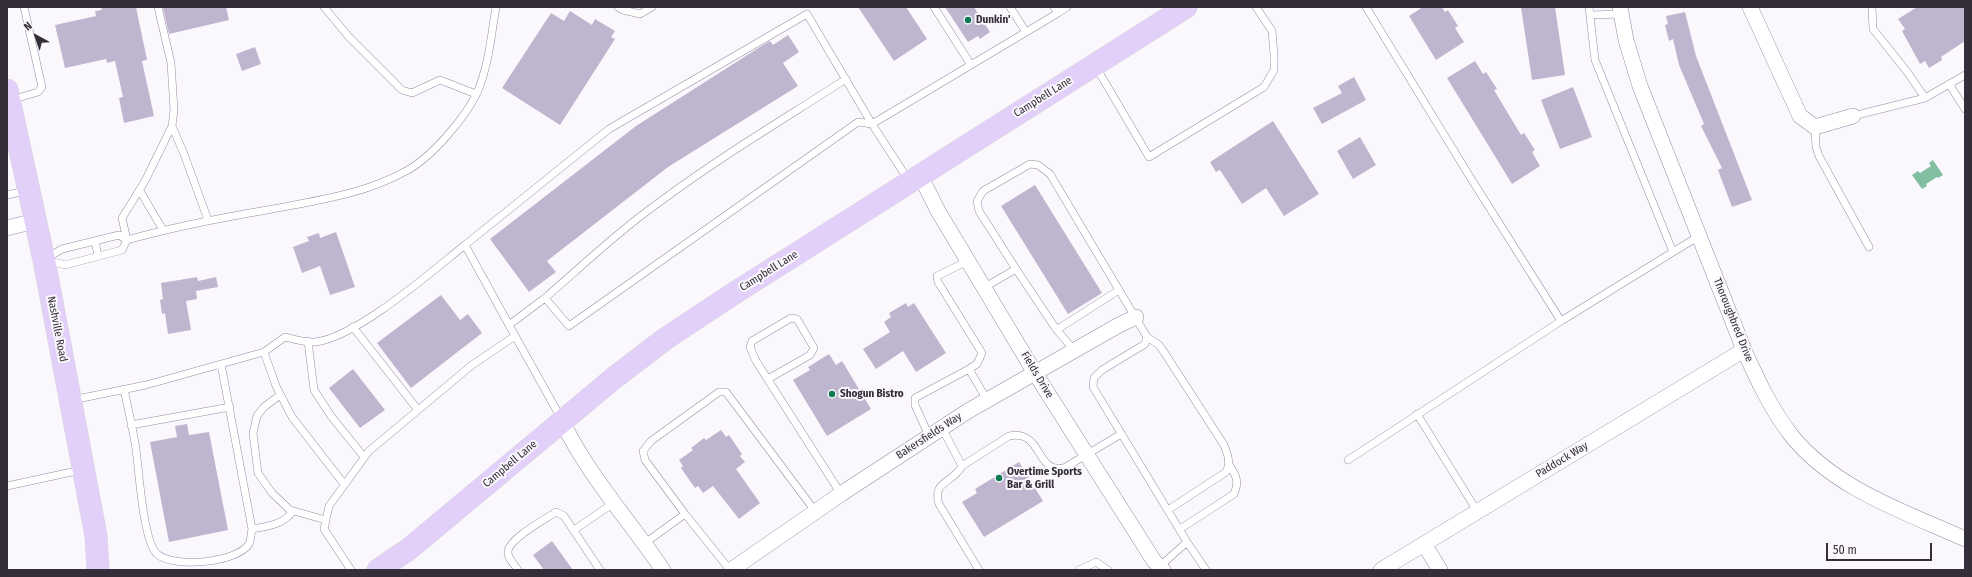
<!DOCTYPE html>
<html>
<head>
<meta charset="utf-8">
<style>
  body { margin:0 }
  #map { position:relative; width:1972px; height:577px; overflow:hidden; background:#faf8fd; font-family:"Fira Sans Condensed",sans-serif }
  canvas { display:block }
  .frame { position:absolute; inset:0; border:8px solid #332e39; pointer-events:none }
  .north { position:absolute; left:16px; top:16px; width:40px; height:40px; -webkit-text-stroke:3px #faf8fd; paint-order:stroke; rotate:320deg; font-size:11px; font-weight:700; line-height:16px; text-align:center; color:#332e39 }
  .north::after { content:''; display:block; margin:auto; width:14px; height:18px; background:#332e39; clip-path:polygon(50% 0,100% 100%,50% 72%,0 100%) }
  .scale { position:absolute; left:1826px; top:543px; width:106px; height:18px; box-sizing:border-box; border:2px solid #332e39; border-top:0; padding-left:5px; font-size:12px; line-height:14px; white-space:nowrap; color:#332e39; -webkit-text-stroke:3px #faf8fd; paint-order:stroke }
</style>
</head>
<body>
<div id="map">
<canvas width="1972" height="577"></canvas>
<div class="frame"></div>
<div class="north">N</div>
<div class="scale">50 m</div>
</div>
<script>
const c = document.querySelector('canvas').getContext('2d');
c.lineJoin = 'round';
function fillPath(path, color) { c.fillStyle = color; c.fill(path, 'evenodd'); }
function strokePath(path, color, width, dash) { c.strokeStyle = color; c.lineWidth = width; c.lineCap = dash ? 'butt' : 'round'; c.setLineDash(dash || []); c.stroke(path); }
function drawText(font, color, halo, rows, align = 'center') {
  c.font = font + ' "Fira Sans Condensed",sans-serif'; c.lineWidth = 4; c.setLineDash([]); c.textBaseline = 'middle'; c.strokeStyle = halo; c.fillStyle = color; for (const [text, x, y, turn = 0] of rows) {
    c.save(); c.translate(x, y); c.rotate((+turn || 0) * Math.PI / 180); c.textAlign = isNaN(turn) ? turn : align; if (halo) c.strokeText(text, 0, 0); c.fillText(text, 0, 0); c.restore();
  }
}
fillPath(new Path2D(`
  M1933 160 1943 175 1938 178 1937 177 1926 184 1927 186 1922 189 1912 175 1918 171 1920 173 1931 166 1929 163Z`), '#82bfa0');
fillPath(new Path2D(`
  M101 7H136L147 60 142 61 154 116 124 123 119 98 123 97 115 61 107 63 106 59 65 68 55 25 96 16 95 11 102 10Z
  M169 7H226L229 20 169 34 163 8Z
  M858 7H906L927 39 894 61Z
  M945 7H974L990 32 980 39 978 36 968 42Z
  M1423 7H1442L1445 12 1448 10 1458 26 1455 28 1464 42 1436 60 1409 16Z
  M1521 7H1555L1565 75 1532 80Z
  M1917 7H1965V41L1941 57 1942 60 1929 68 1925 61 1920 64 1902 31 1905 29 1898 19Z
  M570 11 592 25 595 19 615 31 611 37 615 39 560 125 502 88 551 13 564 21Z
  M1685 12 1696 56 1752 200 1732 207 1718 170 1722 168 1701 126 1704 124 1679 65 1673 39 1669 41 1665 25 1668 24 1666 16Z
  M788 35 799 52 783 63 798 86 668 167 547 261 556 272 529 292 490 239 636 126 763 45 770 41 773 45Z
  M255 47 261 64 242 71 236 54Z
  M1475 61 1483 74 1486 72 1497 89 1494 90 1521 135 1524 133 1535 150 1532 152 1540 166 1512 184 1447 78Z
  M1354 77 1366 100 1322 124 1313 108 1342 93 1338 86Z
  M1573 87 1592 137 1560 149 1541 100Z
  M1273 121 1319 194 1284 216 1266 188 1242 204 1220 170 1216 172 1210 162Z
  M1360 137 1376 165 1353 179 1337 151Z
  M1035 185 1102 293 1068 314 1001 206Z
  M336 232 355 287 330 295 320 266 302 273 293 247 309 241 307 237 319 233 320 238Z
  M197 277 198 281 216 277 218 287 196 291 197 299 186 301 191 330 168 334 165 313 162 314 160 300 163 299 161 283Z
  M441 295 460 320 468 314 482 333 411 388 377 343Z
  M906 303 908 307 914 303 946 353 916 372 903 351 876 369 863 349 890 332 884 322 891 317 889 313Z
  M829 354 836 365 842 361 871 409 827 436 793 380 810 370 808 367Z
  M353 369 385 410 360 428 329 388Z
  M187 424 189 435 209 432 228 530 169 542 150 442 177 437 175 426Z
  M721 430 726 437 729 435 742 454 740 456 745 462 736 469 760 503 739 519 713 486 703 493 698 486 695 488 681 468 683 466 679 460 693 450 691 448 704 438 706 440Z
  M1019 462 1043 501 984 537 962 502 977 493 975 489Z
  M552 541 573 570H544L533 555Z`), '#c0b5cf');
const service = new Path2D(`
  M324 7 349 37 402 90 412 93 440 80 476 94
  M618 7 623 10 640 14 652 7
  M934 7 971 65
  M1010 7 1026 32
  M1054 7 1058 13 1067 7
  M1366 7 1470 177 1561 321
  M1589 7 1595 60 1673 252
  M1590 15 1621 14
  M1096 67 1149 157 1264 87 1274 70V55L1272 31 1256 7
  M1949 84 1965 109
  M1925 98 1965 75
  M11 100 38 92 42 87 24 7
  M1853 116 1925 98 1908 73 1873 29 1872 7
  M172 126 184 154 208 220
  M1815 127 1816 147 1819 156 1869 247
  M909 181 872 124 1058 13
  M140 191 163 230
  M7 195 26 191
  M127 240 122 218 145 181 172 126 174 110 171 63 158 7
  M95 241 98 256
  M47 258 62 249 119 235 127 240
  M46 260 65 265 122 250 127 240C173 227 220 218 267 210 314 201 363 195 406 171 431 158 465 118 477 93 489 65 491 36 496 7
  M968 261 937 276 938 282 982 353 977 364 969 369 987 400
  M1016 269 979 211 977 201 983 191 1030 164 1038 165 1050 174 1119 290
  M985 287 1016 269 1056 329 1061 327 1119 290 1147 337 1145 344 1102 370 1094 378 1093 387 1187 542 1206 570
  M545 298C583 265 620 230 661 201 720 157 784 119 846 79
  M509 325 465 245 609 129 807 14 872 124
  M353 327 418 410
  M1056 329 1074 350
  M1147 337 1159 345 1164 352 1224 445C1228 455 1231 463 1226 472L1168 510
  M308 341 314 390 331 416 364 457
  M264 352 285 337C294 339 306 343 315 342 356 338 431 272 465 245
  M768 379 810 355 814 348 797 319 791 318 752 341 750 347 756 361 841 494
  M124 389C128 409 133 429 136 449 139 471 143 538 156 553 171 569 237 563 249 544 251 540 251 533 252 529L221 364
  M280 395 264 407 257 416 253 433 258 473 272 493 290 510 326 520
  M72 400 146 385 264 352 276 386 292 417 344 484
  M1417 414 1477 511
  M562 420 509 325 545 298 569 326 858 122 872 124
  M131 425 230 407
  M942 428 962 466C952 484 932 481 939 504L979 570
  M929 436 915 405V398L969 369
  M1348 460 1561 321 1699 236
  M962 466 1009 436C1043 429 1035 474 1064 468L1121 434
  M7 486 81 470
  M685 514 730 570
  M252 529C268 526 283 525 293 511
  M1180 529 1234 494C1239 482 1237 477 1230 466
  M574 530 615 502
  M645 543 685 514 645 460 643 451 651 441 719 392H726L815 511
  M1159 567 1187 542
  M351 570 324 529 329 506 369 451 472 365 515 336
  M518 570C515 565 507 558 508 551 510 538 544 520 556 512L564 516 600 570
  M1079 570 1096 562 1108 570`);
const minor = new Path2D(`
  M1620 7 1626 40 1640 86 1744 350C1757 379 1771 409 1791 435 1833 488 1905 512 1965 539
  M1750 7 1800 116 1815 127 1853 116
  M920 175 938 211 1035 373 1154 561 1163 570
  M7 228 35 221
  M562 421C588 475 629 520 663 570
  M1424 544 1440 570
  M731 570 841 494 968 411 1119 325 1136 317
  M1381 570 1744 350`);
const primary = new Path2D(`
  M7 90 44 260 96 536 98 570
  M378 570 409 549 614 378 665 339 733 294 1186 7`);
strokePath(service, '#968ba3', 8);
strokePath(minor, '#968ba3', 16);
strokePath(primary, '#d6d5d7', 23);
strokePath(service, '#fff', 7);
strokePath(minor, '#fff', 15);
strokePath(primary, '#e3d0fa', 22);
for (const [x, y, r, color] of [
  [968,20,4,"#0f7952"],
  [832,394,4,"#0f7952"],
  [999,478,4,"#0f7952"]
]) { const dot = new Path2D(); dot.arc(x, y, r, 0, 2 * Math.PI); c.fillStyle = color; c.fill(dot); strokePath(dot, '#faf8fd', 1.5); }
drawText('bold 11px', '#332e39', '#faf8fd', [
  ["Dunkin'",976,20],
  ["Shogun Bistro",840,394],
  ["Overtime Sports",1007,472],
  ["Bar & Grill",1007,485]
], 'left');
drawText('11px', '#332e39', '#faf8fd', [
  ["Campbell Lane",1043,97,-32],
  ["Campbell Lane",769,271,-32],
  ["Thoroughbred Drive",1733,320,68],
  ["Nashville Road",57,329,79],
  ["Fields Drive",1037,375,59],
  ["Bakersfields Way",929,436,-33],
  ["Paddock Way",1562,460,-31],
  ["Campbell Lane",510,464,-40]
]);
</script>
</body>
</html>
